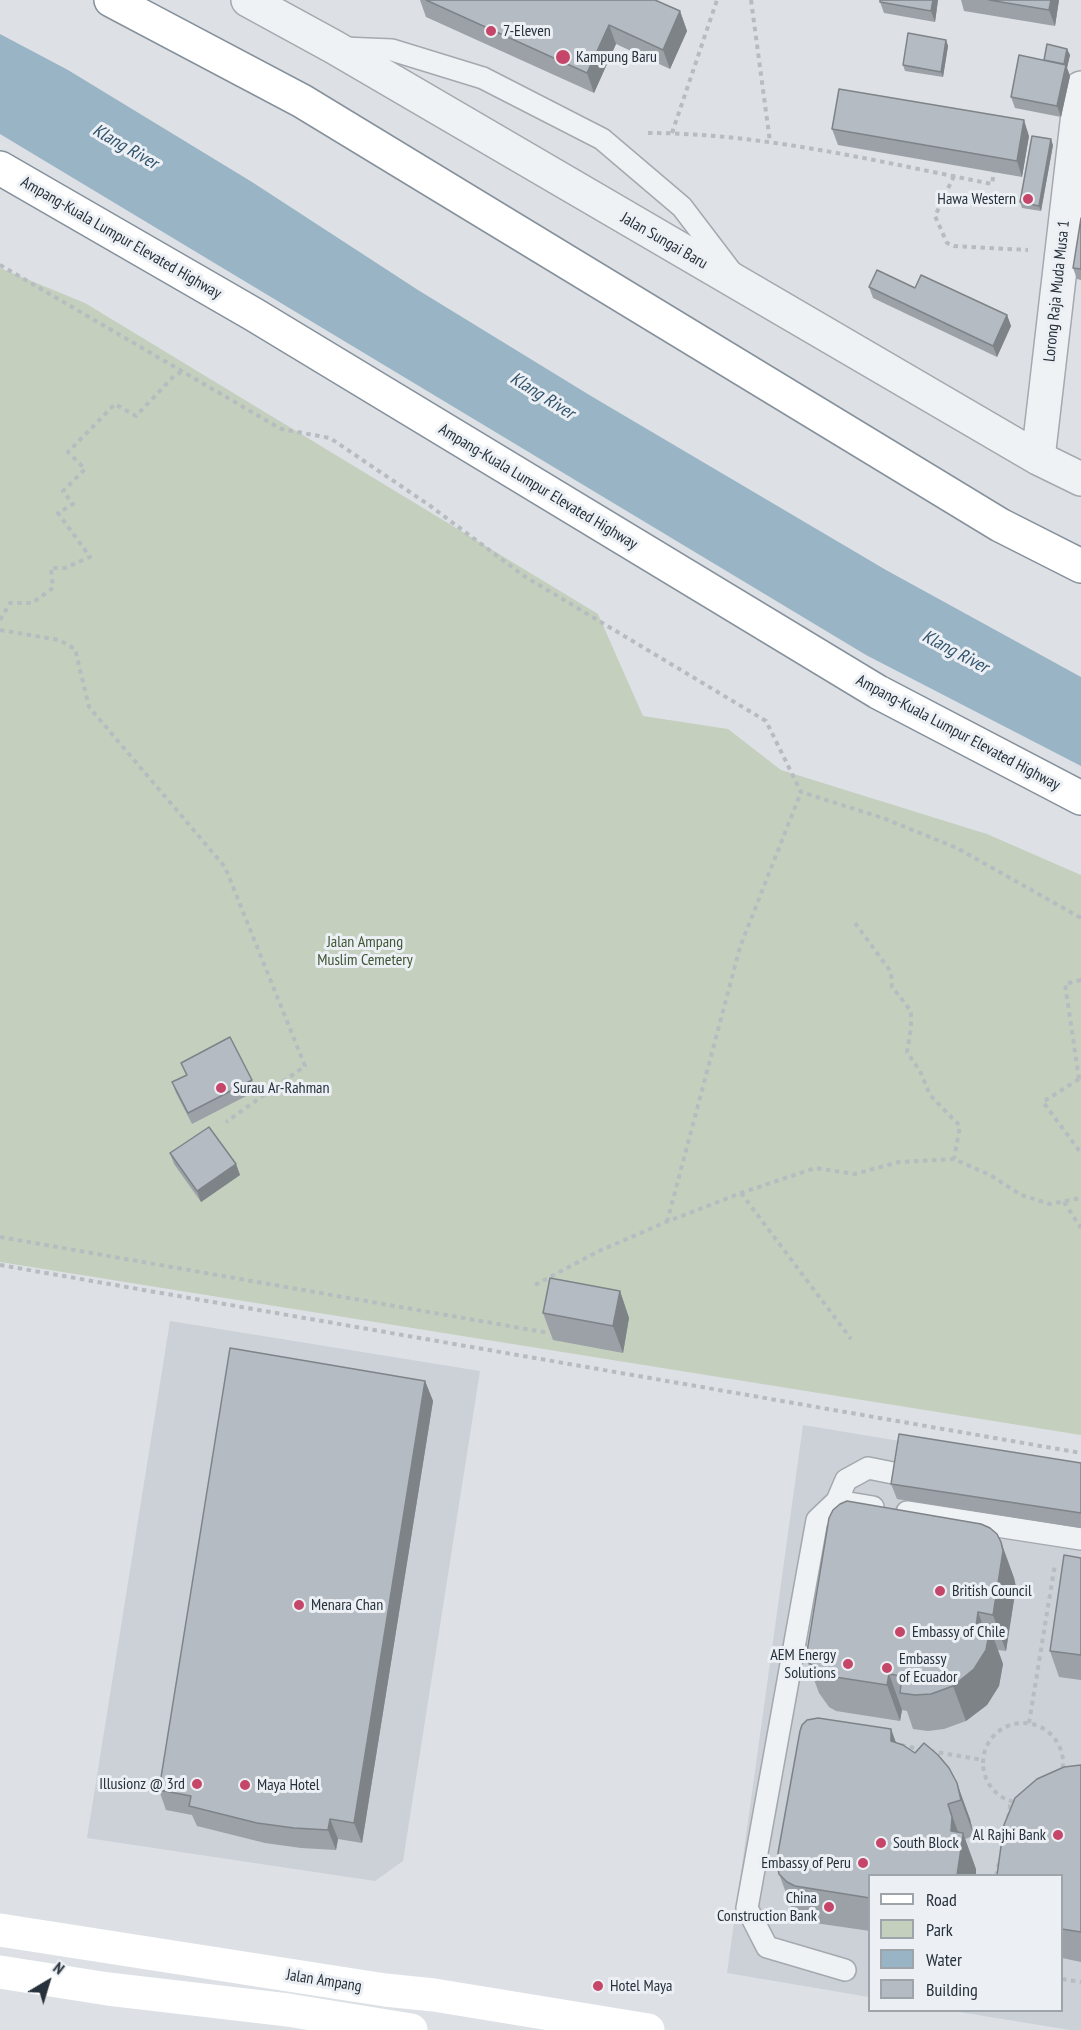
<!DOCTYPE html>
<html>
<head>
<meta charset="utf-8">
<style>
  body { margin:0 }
  #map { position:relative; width:1081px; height:2030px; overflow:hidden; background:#dde1e6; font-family:"PT Sans Narrow",sans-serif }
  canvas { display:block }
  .legend { position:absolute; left:868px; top:1874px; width:195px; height:138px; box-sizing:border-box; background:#ecf0f4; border:2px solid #9da4aa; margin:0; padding:8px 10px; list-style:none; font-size:18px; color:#27313b }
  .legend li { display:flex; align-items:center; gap:12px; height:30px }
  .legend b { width:30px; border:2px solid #9da4aa }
  .north { position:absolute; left:18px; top:1952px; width:60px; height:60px; -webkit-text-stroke:4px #ecf0f4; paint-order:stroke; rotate:38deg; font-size:16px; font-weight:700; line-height:24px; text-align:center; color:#27313b }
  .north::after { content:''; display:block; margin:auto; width:21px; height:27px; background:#27313b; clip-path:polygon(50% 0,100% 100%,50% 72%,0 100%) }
</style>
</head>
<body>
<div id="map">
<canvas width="1081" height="2030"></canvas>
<ul class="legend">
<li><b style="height:8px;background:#fff"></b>Road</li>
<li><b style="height:16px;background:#c5cfbe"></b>Park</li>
<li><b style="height:16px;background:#99b4c5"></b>Water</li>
<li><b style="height:16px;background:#b4bbc2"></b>Building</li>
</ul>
<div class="north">N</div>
</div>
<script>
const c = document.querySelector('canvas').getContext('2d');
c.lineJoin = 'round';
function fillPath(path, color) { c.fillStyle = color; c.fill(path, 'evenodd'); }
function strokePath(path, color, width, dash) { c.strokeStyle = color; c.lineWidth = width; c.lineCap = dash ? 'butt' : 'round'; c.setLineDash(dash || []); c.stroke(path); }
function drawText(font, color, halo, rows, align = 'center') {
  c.font = font + ' "PT Sans Narrow",sans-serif'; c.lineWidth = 6; c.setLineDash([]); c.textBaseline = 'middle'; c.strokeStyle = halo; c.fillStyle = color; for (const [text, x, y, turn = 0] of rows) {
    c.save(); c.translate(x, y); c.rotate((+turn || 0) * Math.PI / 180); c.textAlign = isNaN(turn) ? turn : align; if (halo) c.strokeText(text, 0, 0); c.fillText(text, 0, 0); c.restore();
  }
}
fillPath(new Path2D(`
  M170 1321 480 1371 403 1861 375 1881 87 1838Z
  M803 1425 1081 1471V2030H1070L953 2011 1062 2010V1876H870L869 1997 727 1973Z`), '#cbd1d7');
fillPath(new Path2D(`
  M0 268 85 303 598 614 643 716 728 729 781 770 987 834 1081 875V1435L0 1262Z`), '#c5cfbe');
fillPath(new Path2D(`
  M0 34 68 70 252 182 418 290 591 396 886 570 1081 677V766L866 655 0 134Z`), '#99b4c5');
const service = new Path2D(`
  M343 48 392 50 483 78 602 139 682 207 733 274
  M837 1501 846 1480 868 1468 893 1473
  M907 1512 1081 1539
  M845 1970 767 1947 747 1908 817 1520 837 1501 873 1507`);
const minor = new Path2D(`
  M248 0 334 47 1038 458 1081 479
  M1038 458 1081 88`);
const motorway = new Path2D(`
  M111 0 302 101 1000 525 1081 566
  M0 168 253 314 878 692 1081 798`);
strokePath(service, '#a3a9af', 24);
strokePath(minor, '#a3a9af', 36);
strokePath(motorway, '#85919c', 36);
strokePath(new Path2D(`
  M751 0 770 142
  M648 133C762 133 881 162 992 184L994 172
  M672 133 717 0
  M954 176 935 216 947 243 954 246 1028 250
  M0 265 281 429 330 438 429 505 524 576 766 721 801 792 883 818 957 848 1081 918
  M0 620 10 603H32L53 588 51 568H65L90 557 58 513 73 504 63 491 85 469 68 452 115 404 136 416 174 376 181 372
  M0 630 59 640 75 649 89 707 225 867 305 1066 226 1122
  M855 923 891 972 892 987 911 1011V1028L907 1052 920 1071 930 1095 960 1126 954 1159
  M1081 980 1065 984 1079 1079 1081 1078
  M1079 1079 1043 1102 1081 1153
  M741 1193 851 1339
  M1064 1202 1081 1228
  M667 1222 740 947 801 792
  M0 1237 549 1333
  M0 1265 1081 1453
  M535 1285 599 1251 666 1222 741 1193 815 1168 855 1174 899 1162 954 1159 990 1175 1021 1195 1050 1204 1081 1198
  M1029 1723 1055 1564
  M983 1763a40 40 0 1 1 80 0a40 40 0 1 1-80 0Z
  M901 1745 923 1750
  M930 1751 983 1760
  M1008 1818 1011 1801
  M996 1876 1000 1858
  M1062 1979 1081 1982`), '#b7bcc0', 4, [4.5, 4.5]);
strokePath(service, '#eff2f4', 21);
strokePath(minor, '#eff2f4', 33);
strokePath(new Path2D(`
  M0 1930 385 1990 434 1995 648 2030
  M0 1972 108 1989 288 2010 411 2030`), '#fff', 33);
strokePath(motorway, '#fff', 33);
fillPath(new Path2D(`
  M420 0H655L680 11 687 31 670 69 616 44 594 93 426 17Z
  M880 0H938L935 22 884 13 880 2Z
  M961 0H1059L1055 26 964 11Z
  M946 40 948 46 943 77 905 71 903 65Z
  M1067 49 1070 55 1067 68 1070 76 1061 117 1015 108 1011 97 1044 60Z
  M832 129 1029 136 1022 177 838 145Z
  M1053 145 1041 211 1022 208 1020 202Z
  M1081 218V280L1077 279 1073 268Z
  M869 287 915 288 1007 315 1011 326 997 357 873 298Z
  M181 1063 252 1080 256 1091 192 1124 176 1093 172 1082 186 1075Z
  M170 1153 236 1164 240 1175 201 1202 174 1164Z
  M620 1291 629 1318 623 1353 553 1340 543 1313Z
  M425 1381 433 1401 362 1843 338 1839 336 1850 301 1848 265 1843 197 1826 192 1815 166 1810 159 1790Z
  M1081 1463V1528L897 1499 891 1484Z
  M1001 1542 1014 1578 1016 1587 1006 1651 998 1650 1003 1664 999 1686 987 1705 966 1721 944 1729 928 1731 913 1729 907 1711 902 1710 900 1721 836 1711 829 1707 819 1693 806 1658Z
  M1081 1558V1680L1059 1677 1050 1651Z
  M891 1729 896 1743 915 1753 949 1768 970 1819 974 1836 965 1839 976 1870 870 1875V1931L808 1922 800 1917 792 1909 779 1874Z
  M1081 1765V1962L1062 1958V1875Z`), '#9ba1a7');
fillPath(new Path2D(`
  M933 0H938L935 22 931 11Z
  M1051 0H1059L1055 26 1049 10Z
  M680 11 687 31 670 69 663 50Z
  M609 25 616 44 594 93 587 73Z
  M946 40 948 46 943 77 941 72Z
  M1067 49 1070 55 1067 68 1070 76 1061 117 1057 106Z
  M1024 120 1029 136 1022 177 1017 161Z
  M1051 139 1053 145 1041 211 1039 206Z
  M1007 315 1011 326 997 357 993 346Z
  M236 1164 240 1175 201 1202 197 1191Z
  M620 1291 629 1318 623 1353 613 1326Z
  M425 1381 433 1401 362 1843 354 1823Z
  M1001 1542 1014 1578 1016 1587 1006 1651 993 1615Z
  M978 1612 988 1640 990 1628 1003 1664 999 1686 987 1705 966 1721 953 1686 976 1626Z
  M889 1674 902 1710 900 1721 887 1685Z
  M891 1729 904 1765 891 1741Z
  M957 1783 970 1819 974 1836 961 1800Z
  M948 1804 962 1843 963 1833 976 1869V1875H957Z
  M330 1819 338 1839 336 1850 328 1830Z`), '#7e8388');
const building = new Path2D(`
  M426 0H655L680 11 663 50 609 25 587 73Z
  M880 0H933L931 11 880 2Z
  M989 0H1051L1049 10Z
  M908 33 946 40 941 72 903 65Z
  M1047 44 1067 49 1064 64 1044 60Z
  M1019 55 1066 65 1057 106 1011 97Z
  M839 89 1024 120 1017 161 832 129Z
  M1032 136 1051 139 1039 206 1020 202Z
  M1081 218V269L1073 268Z
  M877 270 915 288 921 275 1007 315 993 346 869 287Z
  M230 1037 252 1080 188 1113 172 1082 187 1075 181 1063Z
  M209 1127 236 1164 197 1191 170 1153Z
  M550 1278 620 1291 613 1326 543 1313Z
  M230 1348 425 1381 354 1823 330 1819 328 1830 294 1828 257 1823 189 1806 191 1796 159 1790Z
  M899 1434 1081 1463V1513L891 1484Z
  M847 1501 981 1524 990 1528 997 1534 1001 1542 1003 1551 993 1615 978 1612 976 1626 990 1628 986 1650 974 1669 953 1686 931 1694 915 1695 900 1693 902 1676 889 1674 887 1685 822 1675 816 1671 806 1658 829 1518 833 1510 840 1504Z
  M1064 1555 1081 1558V1655L1050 1651Z
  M818 1718 891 1729V1741L903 1745 915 1753 924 1743 938 1755 949 1768 957 1783 961 1800 948 1804 952 1817 951 1831 963 1833V1835L957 1875H870V1898L795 1886 787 1882 779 1874 777 1864 778 1853 800 1731 802 1725 807 1720Z
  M1081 1765V1932L1062 1929V1875H997L1004 1825 1015 1798 1037 1779 1064 1767Z`);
fillPath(building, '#b4bbc2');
strokePath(building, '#7e8388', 1.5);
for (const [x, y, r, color] of [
  [491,31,6,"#c6466a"],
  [563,57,8,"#c6466a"],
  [1028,199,6,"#c6466a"],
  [221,1088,6,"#c6466a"],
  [940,1591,6,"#c6466a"],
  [299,1605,6,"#c6466a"],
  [900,1632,6,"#c6466a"],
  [848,1664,6,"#c6466a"],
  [887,1668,6,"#c6466a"],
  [197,1784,6,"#c6466a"],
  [245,1785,6,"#c6466a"],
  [1058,1835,6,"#c6466a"],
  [881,1843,6,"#c6466a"],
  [863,1863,6,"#c6466a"],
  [829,1907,6,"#c6466a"],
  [598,1986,6,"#c6466a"]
]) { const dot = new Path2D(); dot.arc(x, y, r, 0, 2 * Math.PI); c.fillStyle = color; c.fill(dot); strokePath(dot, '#ecf0f4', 2); }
drawText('16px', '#27313b', '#ecf0f4', [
  ["7-Eleven",503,31],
  ["Kampung Baru",576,57],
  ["Hawa Western",1016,199,"right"],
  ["Surau Ar-Rahman",233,1088],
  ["British Council",952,1591],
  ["Menara Chan",311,1605],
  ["Embassy of Chile",912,1632],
  ["AEM Energy",836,1655,"right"],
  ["Solutions",836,1673,"right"],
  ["Embassy",899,1659],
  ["of Ecuador",899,1677],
  ["Illusionz @ 3rd",185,1784,"right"],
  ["Maya Hotel",257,1785],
  ["Al Rajhi Bank",1046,1835,"right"],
  ["South Block",893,1843],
  ["Embassy of Peru",851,1863,"right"],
  ["China",817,1898,"right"],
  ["Construction Bank",817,1916,"right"],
  ["Hotel Maya",610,1986]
], 'left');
drawText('16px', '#27313b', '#ecf0f4', [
  ["Ampang-Kuala Lumpur Elevated Highway",121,238,30],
  ["Jalan Sungai Baru",664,241,30],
  ["Lorong Raja Muda Musa 1",1057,291,-84],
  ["Ampang-Kuala Lumpur Elevated Highway",538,487,31],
  ["Ampang-Kuala Lumpur Elevated Highway",958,733,28],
  ["Jalan Ampang",324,1981,9]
]);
drawText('16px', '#405635', '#ecf0f4', [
  ["Jalan Ampang",365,942],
  ["Muslim Cemetery",365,960]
]);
drawText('italic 18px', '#33546d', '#ecf0f4', [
  ["Klang River",125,147,30],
  ["Klang River",542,396,32],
  ["Klang River",955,652,28]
]);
</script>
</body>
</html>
